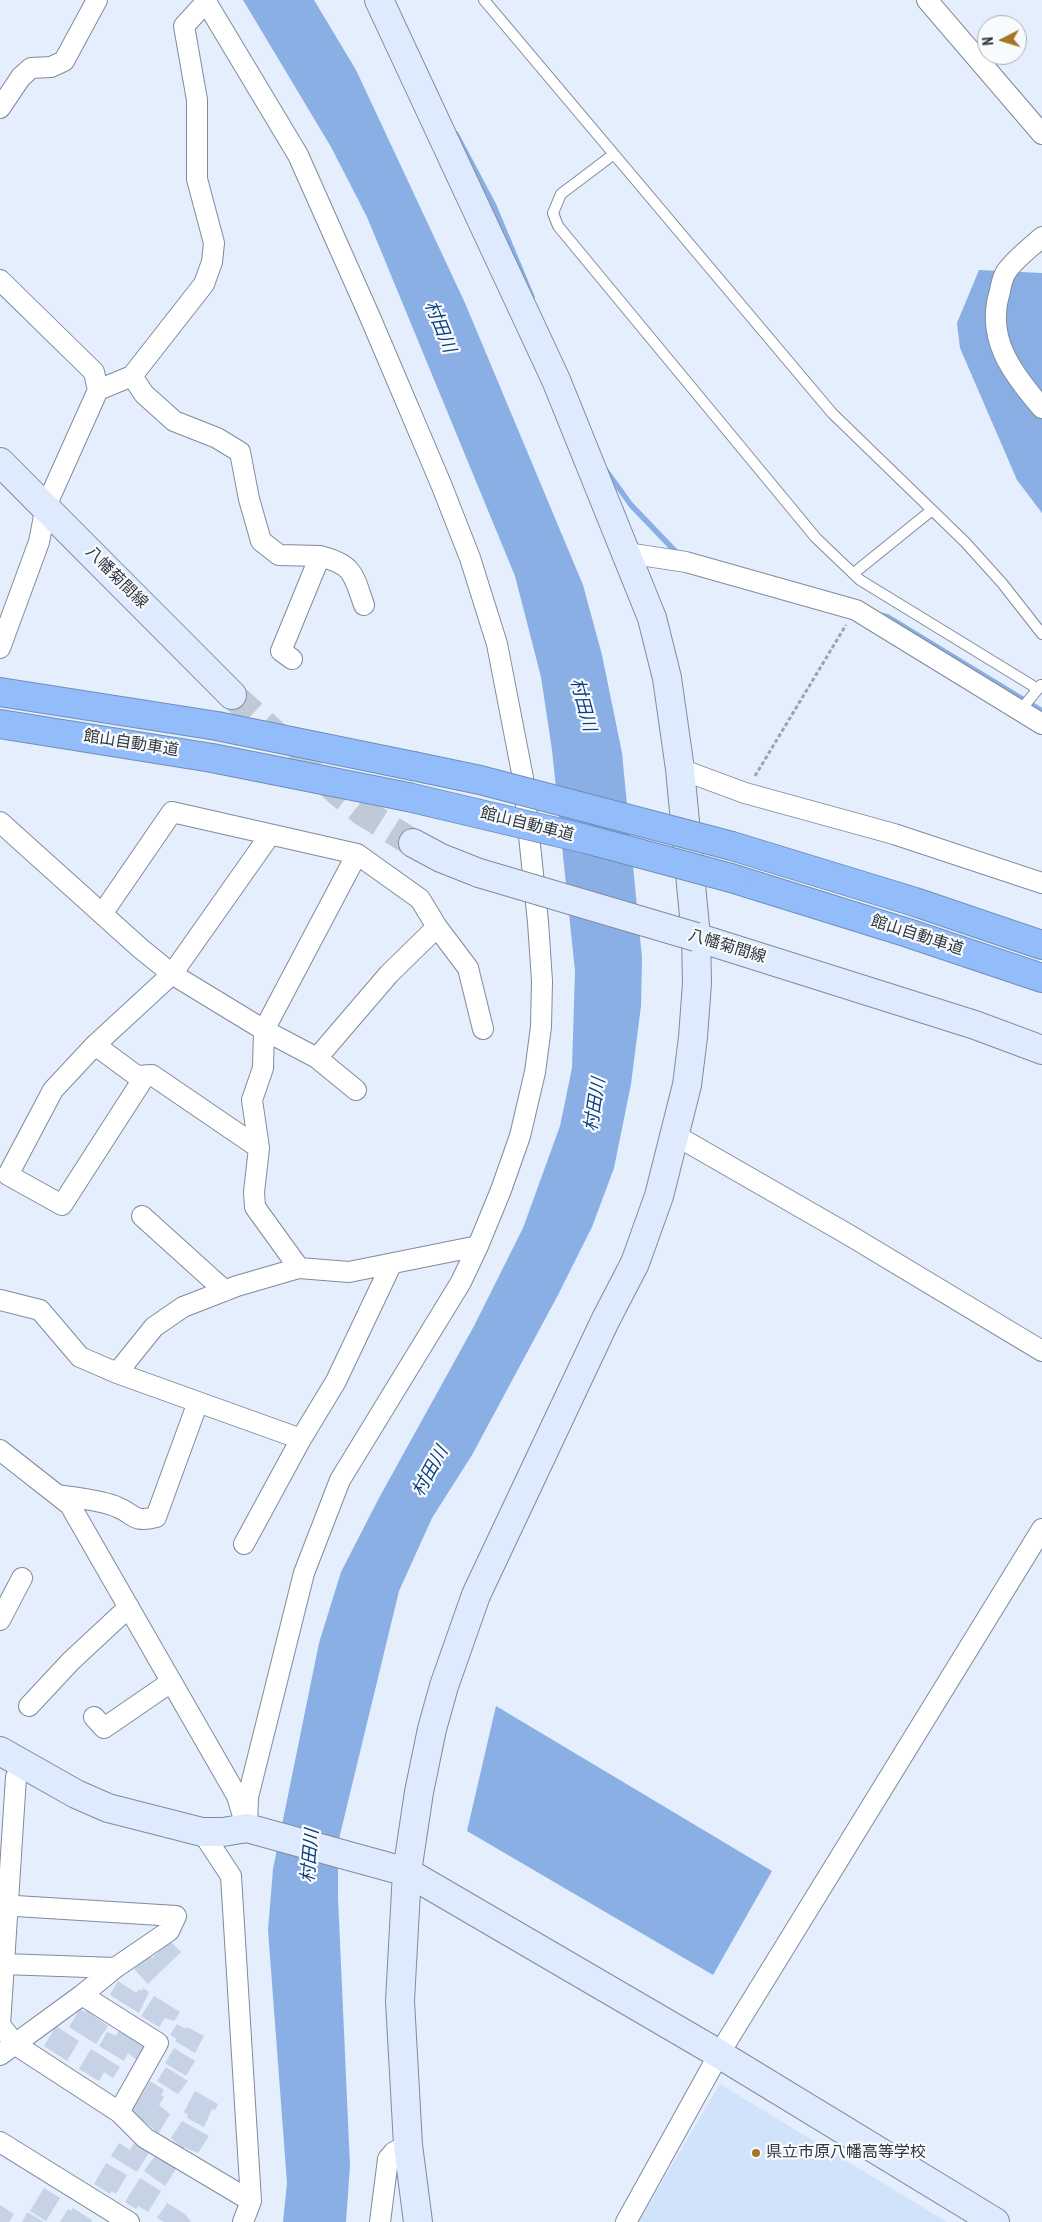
<!DOCTYPE html>
<html>
<head>
<meta charset="utf-8">
<style>
  body { margin:0 }
  #map { position:relative; width:1042px; height:2222px; overflow:hidden; background:#e4eefd; font-family:"Roboto Condensed",sans-serif }
  canvas { display:block }
  .north { position:absolute; left:977px; top:15px; width:50px; height:50px; box-sizing:border-box; background:#f8fbfe; border:1px solid #a9adb1; border-radius:50%; rotate:265deg; font-size:14px; font-weight:700; line-height:20px; text-align:center; color:#32373e }
  .north::after { content:''; display:block; margin:auto; width:18px; height:22px; background:#a37628; clip-path:polygon(50% 0,100% 100%,50% 72%,0 100%) }
</style>
</head>
<body>
<div id="map">
<canvas width="1042" height="2222"></canvas>
<div class="north">N</div>
</div>
<script>
const c = document.querySelector('canvas').getContext('2d');
c.lineJoin = 'round';
function fillPath(path, color) { c.fillStyle = color; c.fill(path, 'evenodd'); }
function strokePath(path, color, width, dash) { c.strokeStyle = color; c.lineWidth = width; c.lineCap = dash ? 'butt' : 'round'; c.setLineDash(dash || []); c.stroke(path); }
function drawText(font, color, halo, rows, align = 'center') {
  c.font = font + ' "Roboto Condensed","Noto Sans JP",sans-serif'; c.lineWidth = 4.5; c.setLineDash([]); c.textBaseline = 'middle'; c.strokeStyle = halo; c.fillStyle = color; for (const [text, x, y, turn = 0] of rows) {
    c.save(); c.translate(x, y); c.rotate((+turn || 0) * Math.PI / 180); c.textAlign = isNaN(turn) ? turn : align; if (halo) c.strokeText(text, 0, 0); c.fillText(text, 0, 0); c.restore();
  }
}
fillPath(new Path2D(`
  M720 2084 947 2222H638Z`), '#d1e2fb');
fillPath(new Path2D(`
  M979 270 1042 273V513L1017 480 960 348 957 323Z`), '#88aee4');
fillPath(new Path2D(`
  M243 0H314L356 70 465 303 583 585 602 655 622 753 642 958 641 1006 631 1084 614 1168 592 1227 558 1295 472 1455 432 1518 399 1591 338 1843V1898L350 2166 346 2222H283L287 2183 268 1930 273 1869 319 1643 341 1572 379 1498 474 1326 523 1228 560 1126 572 1068 575 971 552 750 541 677 515 576 367 217 331 147Z
  M496 1706 772 1871 713 1975 467 1831Z`), '#89afe5');
strokePath(new Path2D(`
  M456 134 494 206 532 297
  M605 469 631 505 676 552 680 553
  M880 615 888 617 1042 711`), '#89afe5', 5.5);
fillPath(new Path2D(`
  M170 1941 181 1952 148 1984 134 1969 149 1955 152 1958Z
  M118 1981 136 1993 139 1989 142 1991 143 1988 149 1992 139 2013 110 1995Z
  M154 1996 180 2012 174 2021 165 2018 159 2027 141 2016Z
  M80 2009 85 2012 86 2010 108 2026 96 2044 69 2027Z
  M177 2024 186 2029 187 2027 204 2036 195 2053 175 2041 177 2039 170 2035Z
  M56 2026 79 2041 67 2061 44 2046Z
  M121 2028 144 2045 143 2047 145 2048 138 2061 128 2053 124 2061 99 2046 107 2032 116 2036Z
  M174 2048 195 2061 186 2076 165 2063Z
  M91 2049 120 2067 113 2078 104 2072 99 2081 79 2069Z
  M166 2067 188 2081 178 2094 157 2081Z
  M150 2081 164 2090 161 2095 164 2097 159 2105 170 2114 157 2136 153 2133 155 2130 131 2112Z
  M195 2091 218 2104 215 2110 212 2109 204 2127 187 2118 188 2115 184 2112Z
  M182 2121 209 2136 198 2153 184 2147 183 2149 171 2138Z
  M135 2142 150 2151 137 2172 111 2156 119 2143 130 2150Z
  M157 2153 176 2169 165 2186 144 2171Z
  M106 2163 127 2175 116 2194 112 2191 110 2194 94 2184Z
  M140 2178 161 2191 148 2212 138 2206 136 2209 125 2202Z
  M44 2188 60 2198 46 2221 30 2211Z
  M167 2203 185 2214 191 2222H164L157 2218Z
  M0 2205 14 2214 9 2222H0Z
  M73 2208 92 2220 91 2222H60L68 2209 71 2211Z
  M27 2213H29L44 2222H22Z`), '#c6d2e5');
strokePath(new Path2D(`
  M232 695 337 791 363 812 413 843`), '#c0c9d7', 28, [28, 14]);
const lane = new Path2D(`
  M484 0 832 413 965 542 1002 583 1042 634
  M614 154 561 194 553 213 558 226 816 538 860 580 1038 689
  M854 573 932 510
  M1020 711 1041 685`);
const street = new Path2D(`
  M205 0 298 155 370 317 441 484 470 558 497 644 523 778 538 922 542 981 541 1027 535 1072 520 1136 501 1190 478 1246 461 1282 340 1480 304 1573 248 1797 247 1828
  M927 0 1042 134
  M0 108 21 77 31 68 51 67 64 61 97 0
  M1042 237C1030 248 1015 259 1006 272 1003 277 1001 285 1000 291 985 338 1012 373 1042 408
  M0 280 94 372 98 390 46 506 39 542 0 648
  M132 376 144 394 174 421 217 438 240 452 249 499 261 541 279 555 320 556 281 651 292 659
  M98 390 132 376 204 284 212 262 214 243 197 179V100L184 26 206 2
  M627 553 686 562 856 610 1042 724
  M320 556C354 565 353 574 364 605
  M680 769 745 793 894 834 1042 883
  M0 822 140 948 172 974 264 1030 263 1068 252 1100 259 1148 254 1192 255 1207 299 1268
  M102 914 172 812 357 854 420 899 437 927 468 968 483 1029
  M95 1045 137 1076 152 1075 259 1148
  M317 1058 389 974 437 927
  M145 1076 62 1205 8 1175 53 1090 95 1045 172 974 270 835
  M356 1090 317 1058 264 1030 357 854
  M675 1135 849 1235 1042 1351
  M142 1216 225 1291
  M0 1300 40 1310 80 1357 117 1373 301 1439
  M117 1373 154 1327 183 1307 237 1286 299 1268 349 1272 478 1246
  M0 1450 70 1505 237 1796 244 1819
  M59 1495C76 1498 101 1500 117 1507 135 1514 132 1523 156 1517L198 1402
  M244 1544 301 1439 336 1381 391 1265
  M0 1620 22 1578
  M29 1706 71 1661 129 1607
  M94 1717 104 1728 171 1682
  M24 1765 16 1777 0 2025 16 2045 119 2112 145 2138 251 2201
  M202 1832 231 1876 251 2201 243 2222
  M0 1905 176 1916 169 1931 115 1968 82 1995 0 2055
  M4 1964 115 1968
  M82 1995 158 2043 119 2112
  M0 2142 129 2222
  M380 2222 388 2159 394 2152 408 2145
  M626 2222 719 2054 1042 1529`);
const secondary = new Path2D(`
  M379 0 556 380 652 618 667 678 680 769 696 937 697 983 693 1037 687 1085 659 1196 635 1263 605 1321 476 1595 444 1686 432 1729 419 1792 407 1872 400 2001 408 2145 418 2222
  M0 462 232 695
  M413 843 441 858 479 873
  M696 937 975 1025 1042 1050
  M0 1751 76 1794 108 1808 202 1832H223L247 1828 407 1872 719 2054 995 2222`);
const highway = new Path2D(`
  M0 692 217 726 413 766
  M0 724 212 758 408 797
  M732 846 915 902 1042 945
  M731 878 908 933 1042 978`);
strokePath(lane, '#808b9c', 12);
strokePath(street, '#808b9c', 22);
strokePath(secondary, '#808b9c', 30);
strokePath(highway, '#708eb8', 30);
strokePath(new Path2D(`
  M755 776 846 625`), '#9ba3af', 3, [4, 2.5]);
strokePath(lane, '#fff', 10);
strokePath(street, '#fff', 20);
strokePath(secondary, '#deebfe', 28);
strokePath(highway, '#92bdfa', 28);
const secondaryBridge = new Path2D(`
  M479 873 696 937`);
const highwayBridge = new Path2D(`
  M413 766 480 780 732 846
  M408 797 586 839 731 878`);
strokePath(secondaryBridge, '#808b9c', 30, []);
strokePath(highwayBridge, '#708eb8', 30, []);
strokePath(secondaryBridge, '#deebfe', 28);
strokePath(highwayBridge, '#92bdfa', 28);
for (const [x, y, r, color] of [
  [756,2153,5,"#a37628"]
]) { const dot = new Path2D(); dot.arc(x, y, r, 0, 2 * Math.PI); c.fillStyle = color; c.fill(dot); strokePath(dot, '#f8fbfe', 2); }
drawText('16px', '#32373e', '#f8fbfe', [
  ["八幡菊間線",116,578,45],
  ["館山自動車道",131,744,9],
  ["館山自動車道",527,825,14],
  ["館山自動車道",917,936,18],
  ["八幡菊間線",727,947,17]
]);
drawText('16px', '#32373e', '#f8fbfe', [
  ["県立市原八幡高等学校",766,2153]
], 'left');
drawText('italic 18px', '#0f3f7e', '#f8fbfe', [
  ["村田川",439,327,68],
  ["村田川",582,705,75],
  ["村田川",596,1105,-81],
  ["村田川",431,1472,-61],
  ["村田川",311,1856,-85]
]);
</script>
</body>
</html>
